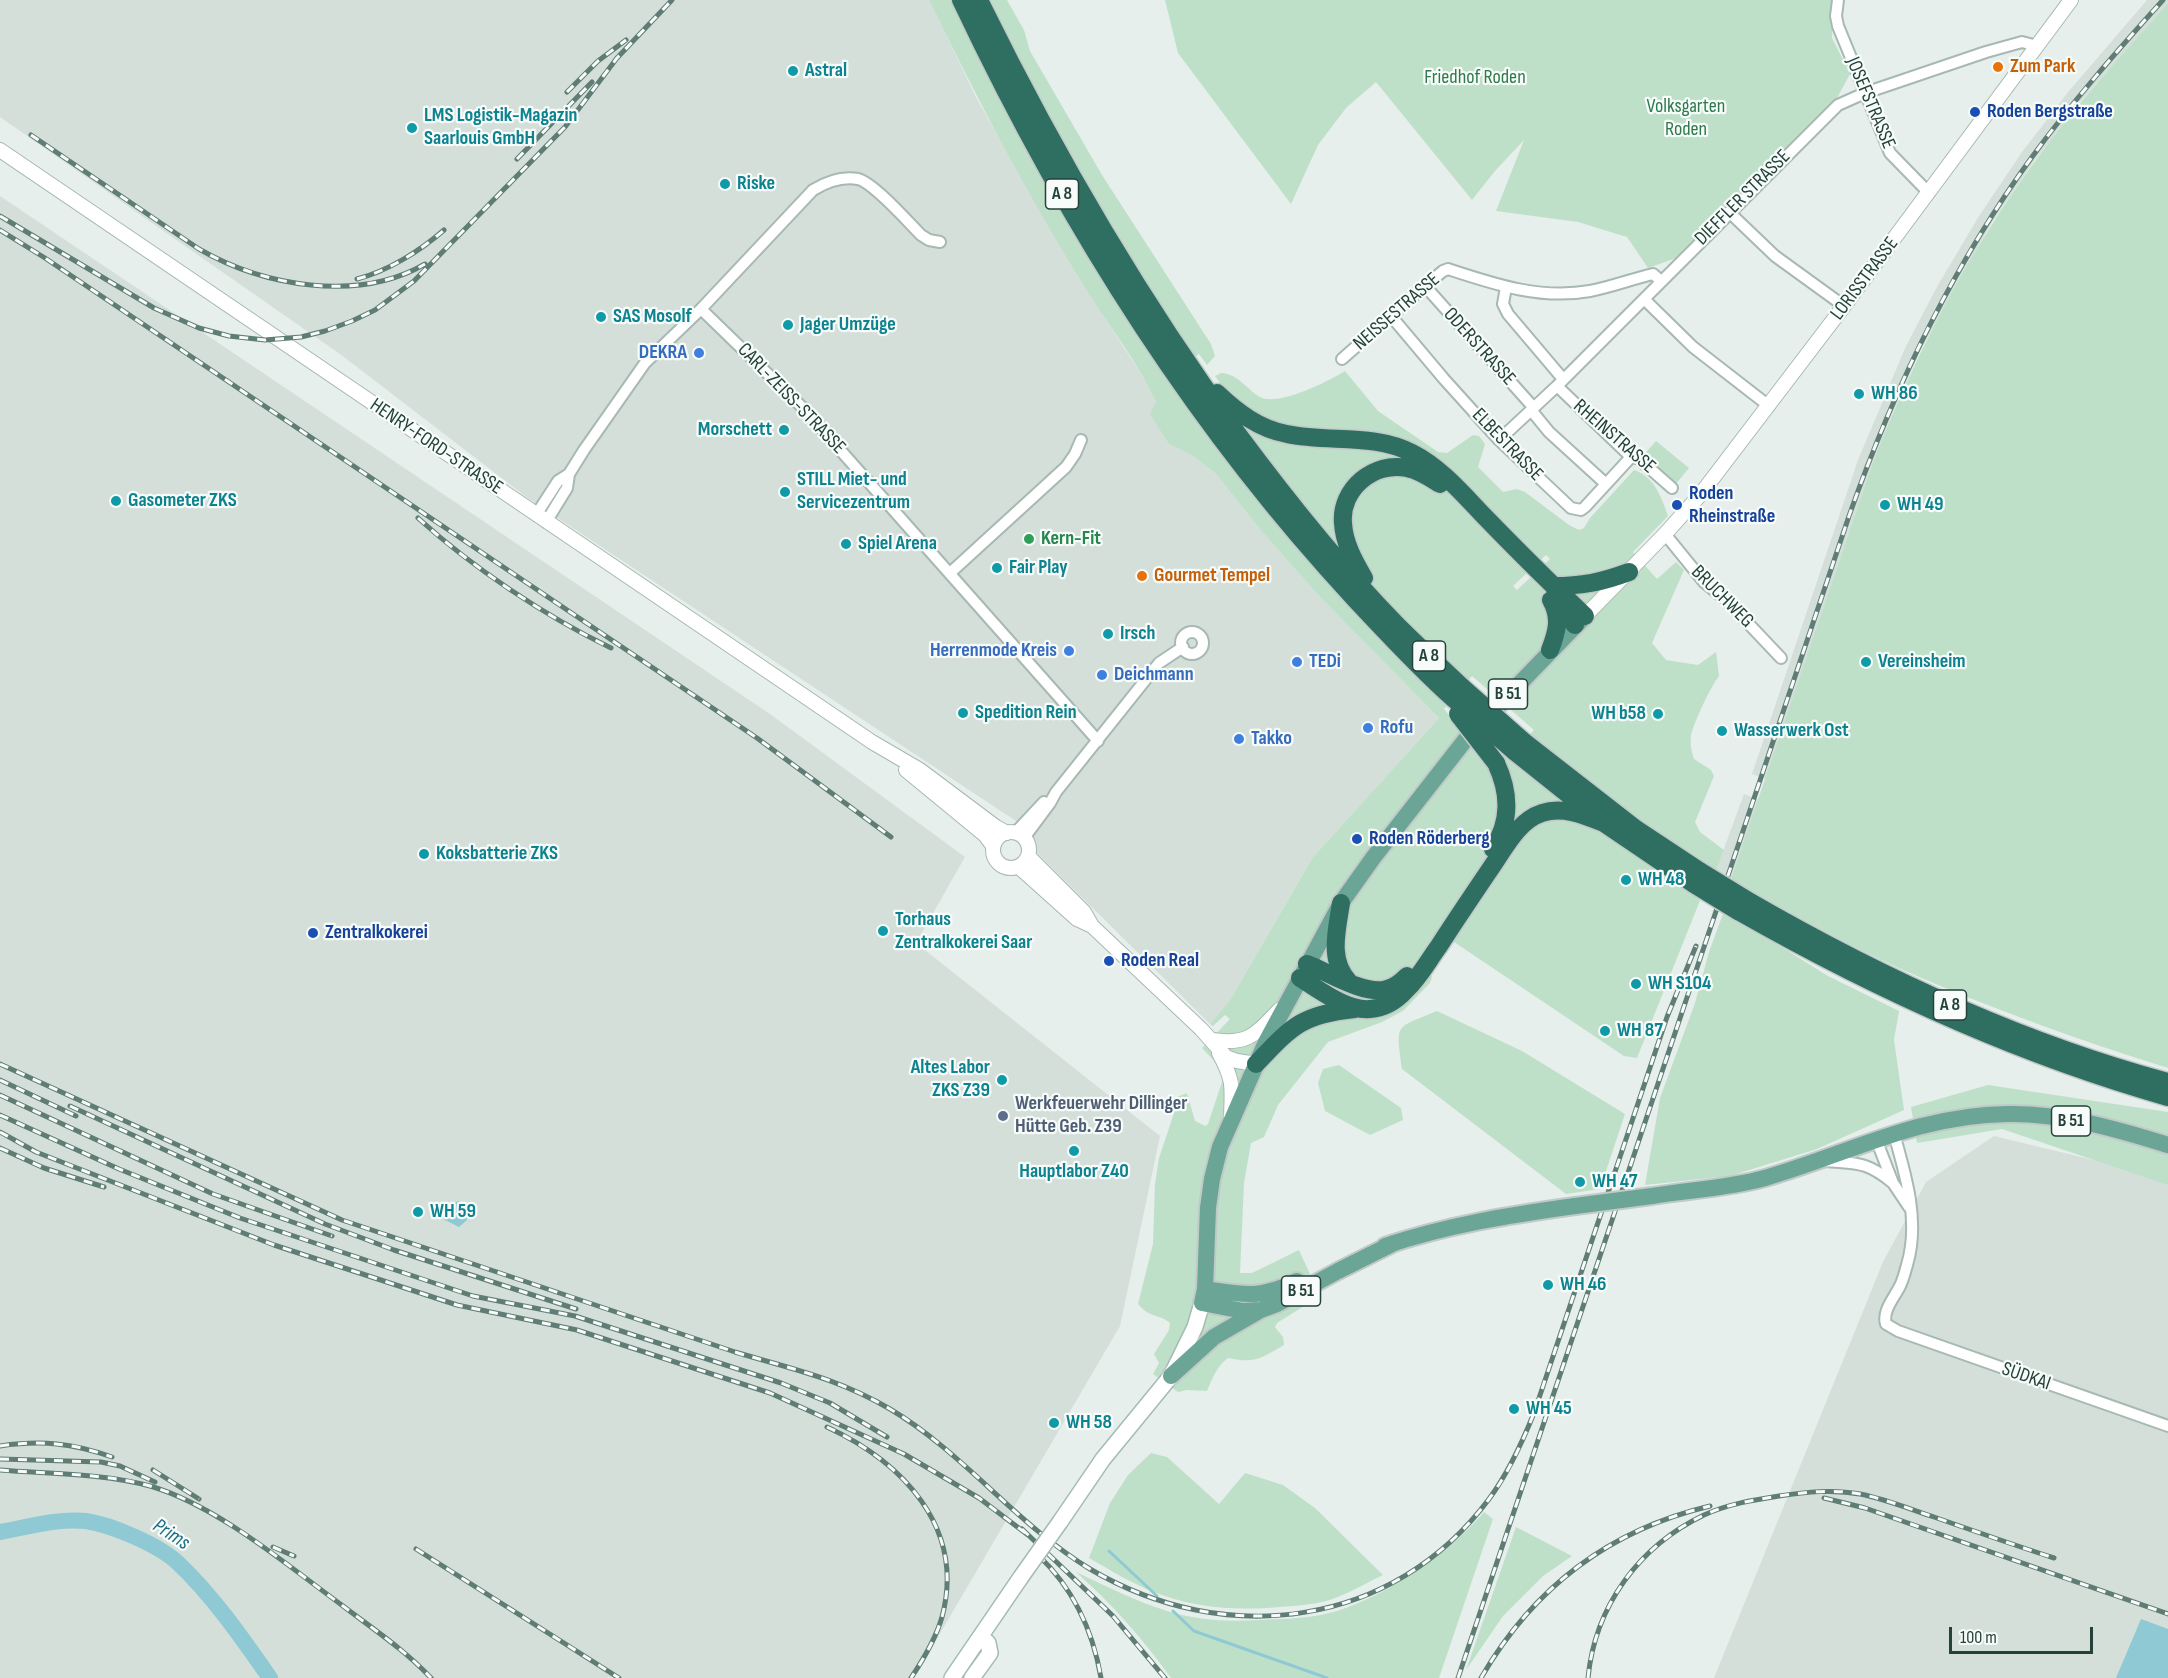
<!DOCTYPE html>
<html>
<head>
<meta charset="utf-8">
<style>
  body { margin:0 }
  #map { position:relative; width:2168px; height:1678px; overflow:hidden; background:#e6efeb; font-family:"Sofia Sans Condensed",sans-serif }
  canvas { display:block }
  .scale { position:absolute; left:1949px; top:1627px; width:144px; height:27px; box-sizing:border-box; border:3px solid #24423a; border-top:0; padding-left:8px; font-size:18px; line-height:21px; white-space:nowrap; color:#24423a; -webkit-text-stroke:4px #f7fbf9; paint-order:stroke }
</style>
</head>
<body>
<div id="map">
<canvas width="2168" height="1678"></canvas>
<div class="scale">100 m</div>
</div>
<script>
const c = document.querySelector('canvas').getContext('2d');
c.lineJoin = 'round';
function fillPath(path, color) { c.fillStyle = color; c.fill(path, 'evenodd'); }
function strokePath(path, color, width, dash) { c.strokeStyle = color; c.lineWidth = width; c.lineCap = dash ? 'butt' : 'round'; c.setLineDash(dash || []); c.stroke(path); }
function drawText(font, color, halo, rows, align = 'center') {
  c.font = font + ' "Sofia Sans Condensed",sans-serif'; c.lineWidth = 4.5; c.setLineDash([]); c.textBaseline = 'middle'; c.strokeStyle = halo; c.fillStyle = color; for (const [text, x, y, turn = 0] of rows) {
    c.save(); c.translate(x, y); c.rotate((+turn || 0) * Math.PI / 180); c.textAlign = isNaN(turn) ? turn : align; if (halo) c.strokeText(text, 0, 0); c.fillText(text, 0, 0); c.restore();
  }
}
fillPath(new Path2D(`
  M0 0H929L977 99 1079 278 1147 383 1156 402 1169 444 1193 456 1216 474 1258 527 1318 595 1439 718 1313 857 1230 1000 1210 1024 1037 853 1030 834 1016 821 529 499 340 354 0 117Z
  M2147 0H2168V3L2081 101 2035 160 1991 224 1920 351 1893 412 1872 465 1766 779 1752 774 1858 460 1906 346 1938 285 1979 216 2022 152 2069 91Z
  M0 196 770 714 965 857 916 943 1160 1136 1120 1326 914 1678H0Z
  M1744 794 1760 800 1731 879 1715 873Z
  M1994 1136 2168 1178V1678H1714L1883 1262 1926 1182Z`), '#d4dfda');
fillPath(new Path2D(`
  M929 0H1007L1024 30 1030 51 1102 175 1211 344 1215 356 1207 365 1199 354 1166 378 1189 409 1222 386 1215 376 1221 373C1239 374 1246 389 1260 397 1278 407 1329 381 1345 371L1378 411 1438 452 1447 453 1473 435 1479 436 1485 444 1478 467 1503 492 1517 489 1525 492 1569 525 1579 530 1584 528 1590 518 1634 470C1655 477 1661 497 1668 516L1633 552 1657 579 1676 562 1684 570 1652 643 1666 660 1698 665 1716 652 1719 676C1710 688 1695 720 1691 735 1690 743 1691 751 1694 759L1711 770 1714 776 1695 822 1700 832 1724 850 1715 873 1701 898 1637 1058 1624 1056 1454 942 1430 973 1432 977 1430 983 1403 1011 1382 1022 1328 1042 1278 1105 1264 1137 1251 1143 1244 1183 1240 1273H1252L1299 1250 1320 1296 1277 1323 1275 1327 1283 1337 1284 1345C1261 1358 1256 1364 1228 1358 1217 1366 1212 1379 1207 1391L1187 1390 1178 1392 1153 1374 1159 1363 1154 1354 1169 1330 1170 1323C1158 1313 1151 1319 1138 1304L1153 1244 1155 1184 1159 1158 1177 1104V1097L1187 1093 1195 1121 1205 1126 1208 1124 1223 1079 1219 1066 1202 1048 1230 1019 1225 1015 1213 1026 1210 1024 1230 1000 1313 857 1439 718 1318 595 1258 527 1216 474 1193 456 1169 444 1150 414 1156 402C1136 358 1104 320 1079 278 1024 188 975 95 929 0ZM1546 555 1550 559 1517 590 1513 586ZM1472 676 1534 730 1514 751 1496 763 1476 747 1444 709Z
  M1165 0H1834L1832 38 1850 74 1837 98 1679 257 1648 268 1627 237 1578 222 1496 211 1524 140 1495 171 1472 200 1376 82 1346 108 1318 145 1291 204 1178 53Z
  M2168 3V1068C2078 1040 1990 1008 1903 970 1851 947 1800 918 1749 891L1731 879 1872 465C1914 357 1967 254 2036 160 2076 104 2123 54 2168 3Z
  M1656 441 1689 468 1675 485 1642 457Z
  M1724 911 1828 976 1899 1011 1894 1040 1904 1110 1817 1149 1730 1176 1645 1185 1660 1098 1695 1003 1709 952Z
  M1437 1011 1522 1051 1625 1114 1600 1189 1566 1194 1402 1069C1396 1022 1394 1029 1437 1011Z
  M1339 1065 1401 1108 1403 1120 1370 1135 1325 1111 1318 1083 1323 1069Z
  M1988 1085 2168 1112V1185L2002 1129 1917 1143 1911 1107Z
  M1151 1453 1167 1457 1219 1504 1245 1473 1283 1485 1315 1508 1383 1575C1368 1582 1353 1591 1338 1597 1321 1604 1298 1606 1279 1607 1237 1611 1193 1608 1154 1592 1131 1583 1110 1570 1089 1558L1110 1503 1128 1475Z
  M1484 1512 1493 1519 1439 1678H1171C1143 1639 1112 1604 1076 1572 1105 1586 1136 1601 1167 1611 1196 1620 1228 1622 1258 1620 1278 1619 1300 1619 1321 1615 1376 1604 1448 1555 1484 1512Z
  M1516 1527 1572 1556 1543 1576 1503 1616 1466 1670Z`), '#bfe0c8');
fillPath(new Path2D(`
  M459 1201 466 1208 467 1220 459 1227 443 1219 447 1205Z
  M2141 1619 2168 1629V1678H2116Z`), '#8ec9d4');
strokePath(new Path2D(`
  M1109 1551 1157 1596
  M1173 1611 1194 1631 1327 1678`), '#8ec9d4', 3);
strokePath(new Path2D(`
  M0 1532C28 1527 58 1518 86 1521 112 1525 159 1545 178 1563 213 1596 242 1638 270 1678`), '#8ec9d4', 16);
const minor = new Path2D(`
  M1838 0 1836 16 1838 26 1890 153 1929 193
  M1729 212 1775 256 1844 306
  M1425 286 1534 408
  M1506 287 1503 304 1508 314 1563 379
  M1644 299 1693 347 1769 406
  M701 309 803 408 1098 741
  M1391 316 1444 379 1499 440 1571 508 1581 510 1585 507 1631 457
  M1342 359 1425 286 1443 271 1448 269C1494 284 1540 300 1590 291 1611 287 1632 279 1653 274L1661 281
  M1557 386 1631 457 1638 458 1672 488
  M1531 410 1549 432 1606 484
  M1499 440 1557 386 1838 105 1865 93 1986 52 2022 42 2037 46
  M536 515 558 481 569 474
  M546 522 567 488 569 474 584 450 645 363 701 309 813 190C826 182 842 176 858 179 874 183 908 222 921 235L929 240 940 242
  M1665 534 1704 582 1726 600 1781 658
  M950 573 1066 467 1075 454 1081 440
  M1181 643a11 11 0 1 1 22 0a11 11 0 1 1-22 0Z
  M1015 833 1044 802
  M1024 838 1050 803 1056 792 1159 663 1183 647
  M1894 1134C1906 1176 1920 1222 1907 1265 1905 1272 1903 1280 1900 1286 1894 1298 1882 1311 1886 1324L1898 1331 2168 1426
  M1876 1139 1893 1183 1909 1207
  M1826 1161C1858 1164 1866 1161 1893 1183`);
const tertiary = new Path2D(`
  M0 150 872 742 920 770 996 827 1007 833
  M1585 616 1665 534 1700 495 1844 306 2071 0
  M906 770 985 835 993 846
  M993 850a18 18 0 1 1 36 0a18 18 0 1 1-36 0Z
  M1028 856 1084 912 1092 926 1201 1029 1226 1057 1237 1061 1256 1064
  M1019 867 1077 919 1092 926
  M1212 1040C1248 1045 1255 1035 1279 1010
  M1219 1053C1234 1081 1232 1086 1231 1117`);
const secondary = new Path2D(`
  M1060 1522 1103 1459 1171 1376 1195 1327 1202 1303
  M952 1678 1021 1577
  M972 1678 990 1653 988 1643 981 1636`);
const primary = new Path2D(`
  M1652 1196C1689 1190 1730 1188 1765 1178 1848 1154 1918 1115 2007 1114 2061 1113 2117 1129 2168 1145
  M1394 1243 1338 1271 1277 1304 1261 1310 1243 1311 1202 1303 1205 1289 1208 1208 1212 1179 1220 1147 1266 1042 1341 903 1373 858 1466 739 1585 616
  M1385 1246C1447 1225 1510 1215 1575 1206
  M1205 1289C1244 1295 1261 1299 1297 1281
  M1171 1376 1214 1337 1259 1311`);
const motorway = new Path2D(`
  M961 0C1063 216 1192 424 1355 599 1387 633 1419 668 1454 699
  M979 0C1053 151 1137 296 1237 433 1286 499 1339 566 1397 625 1418 646 1441 667 1463 688
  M1217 393C1237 412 1259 429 1287 434 1329 443 1373 433 1412 453 1440 467 1463 494 1484 516 1517 550 1550 583 1585 616
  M1364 578C1354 561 1344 543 1343 523 1340 489 1374 461 1407 468 1419 470 1429 477 1440 484
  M1553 586C1583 586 1602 582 1629 572
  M1555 602 1575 625
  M1550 650C1557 632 1561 618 1551 600
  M1523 741 1636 829 1701 872
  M1514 751 1604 823 1694 884
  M1493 849C1511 821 1510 793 1496 763
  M1745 899C1878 976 2018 1042 2168 1082
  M1341 903C1337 930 1328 960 1349 982
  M1738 911C1875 989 2016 1054 2168 1097
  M1307 964C1328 972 1365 996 1387 989 1395 987 1401 982 1407 976
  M1300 978C1320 990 1346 1011 1370 1009 1384 1008 1397 1000 1406 990 1419 978 1428 961 1439 946 1457 918 1476 890 1495 862 1507 844 1520 820 1542 813 1563 806 1584 815 1604 823
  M1256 1064C1291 1027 1302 1014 1355 1009`);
strokePath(minor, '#a8b8b2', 14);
strokePath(tertiary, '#a8b8b2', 16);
strokePath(secondary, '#a4bbb3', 18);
strokePath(primary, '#c2cac8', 20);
strokePath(motorway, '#c2cac8', 21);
strokePath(minor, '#fff', 10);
strokePath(tertiary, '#fff', 14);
strokePath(secondary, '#fff', 15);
strokePath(primary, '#6aa596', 16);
strokePath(motorway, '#2f6f62', 18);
const rail = new Path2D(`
  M567 92 598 61 626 40
  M31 135 199 249C263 286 358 303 425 264
  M517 159 592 82
  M0 216 154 308 199 328 229 336 265 340 301 337 325 331 352 321 375 310 414 281 565 127 617 58 672 0
  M0 230 45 258 757 738 891 837
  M357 279C388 271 420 251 444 230
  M418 518C473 568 545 616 611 648
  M0 1064 342 1220 744 1355
  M0 1080 76 1116
  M0 1095 213 1194 332 1236
  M70 1106 325 1224 394 1250 576 1309
  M0 1115 119 1169 240 1218 473 1296 575 1316 781 1383 830 1403 887 1437
  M0 1132 36 1152 274 1245 457 1305 577 1330 770 1393 904 1454 979 1498 1028 1535
  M0 1148 44 1168 104 1187
  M735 1352C792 1369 837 1378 890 1409 964 1453 1016 1524 1090 1569 1225 1649 1393 1628 1489 1499 1509 1472 1522 1443 1534 1413L1667 1017 1696 946
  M827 1427C902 1462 966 1527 942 1617 936 1638 923 1660 911 1678
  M0 1446C42 1440 72 1443 112 1457
  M0 1459 101 1462 120 1466 155 1482
  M0 1470C49 1474 102 1473 150 1486 216 1505 287 1565 343 1606 373 1629 405 1650 431 1678
  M153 1470 199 1499
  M1824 1498 1865 1508 2168 1614
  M1022 1529 1113 1616 1165 1678
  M273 1547 294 1556
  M416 1549 619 1678
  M1038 1555C1073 1588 1093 1631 1101 1678
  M1458 1678 1849 516C1894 388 1952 267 2032 157 2072 102 2117 51 2163 0
  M1481 1678C1533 1588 1609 1530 1710 1506
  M1588 1678C1595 1606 1639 1546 1704 1515 1728 1504 1753 1500 1779 1496 1806 1492 1833 1489 1860 1494 1885 1499 1910 1509 1934 1517 1974 1531 2014 1545 2054 1558`);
strokePath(rail, '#5f7d75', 5);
strokePath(rail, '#f7fbf9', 3, [9]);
const secondaryBridge = new Path2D(`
  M1021 1577 1060 1522`);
const primaryBridge = new Path2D(`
  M1575 1206 1652 1196`);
const motorwayBridge = new Path2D(`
  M1463 688 1523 741
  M1454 699 1514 751
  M1458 714 1496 763
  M1701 872 1745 899
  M1694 884 1738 911`);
strokePath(secondaryBridge, '#a4bbb3', 18, []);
strokePath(primaryBridge, '#c2cac8', 20, []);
strokePath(motorwayBridge, '#c2cac8', 21, []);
strokePath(secondaryBridge, '#fff', 15);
strokePath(primaryBridge, '#6aa596', 16);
strokePath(motorwayBridge, '#2f6f62', 18);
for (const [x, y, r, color] of [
  [1998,67,6,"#e8710a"],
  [793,71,6,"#0f9aa8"],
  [1975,112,6,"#1a4fb4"],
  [412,128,6,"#0f9aa8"],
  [725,184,6,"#0f9aa8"],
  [601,317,6,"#0f9aa8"],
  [788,325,6,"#0f9aa8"],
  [699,353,6,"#3f7fe0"],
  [1859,394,6,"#0f9aa8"],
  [784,430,6,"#0f9aa8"],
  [785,492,6,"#0f9aa8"],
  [116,501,6,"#0f9aa8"],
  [1677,505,6,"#1a4fb4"],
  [1885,505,6,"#0f9aa8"],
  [1029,539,6,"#2e9e5b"],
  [846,544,6,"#0f9aa8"],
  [997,568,6,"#0f9aa8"],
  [1142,576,6,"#e8710a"],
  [1108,634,6,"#0f9aa8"],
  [1069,651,6,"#3f7fe0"],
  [1297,662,6,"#3f7fe0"],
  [1866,662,6,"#0f9aa8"],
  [1102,675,6,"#3f7fe0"],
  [963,713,6,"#0f9aa8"],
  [1658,714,6,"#0f9aa8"],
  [1368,728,6,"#3f7fe0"],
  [1722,731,6,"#0f9aa8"],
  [1239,739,6,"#3f7fe0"],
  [1357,839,6,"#1a4fb4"],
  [424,854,6,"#0f9aa8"],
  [1626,880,6,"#0f9aa8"],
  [883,931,6,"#0f9aa8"],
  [313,933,6,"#1a4fb4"],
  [1109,961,6,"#1a4fb4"],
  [1636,984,6,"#0f9aa8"],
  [1605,1031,6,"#0f9aa8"],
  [1002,1080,6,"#0f9aa8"],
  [1003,1116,6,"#5c6f8a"],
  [1074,1151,6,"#0f9aa8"],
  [1580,1182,6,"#0f9aa8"],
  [418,1212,6,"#0f9aa8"],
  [1548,1285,6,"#0f9aa8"],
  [1514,1409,6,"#0f9aa8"],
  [1054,1423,6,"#0f9aa8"]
]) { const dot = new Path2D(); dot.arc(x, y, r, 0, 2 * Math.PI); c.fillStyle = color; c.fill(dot); strokePath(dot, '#f7fbf9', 2); }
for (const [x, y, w] of [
  [1062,194,33],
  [1429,656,33],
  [1508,694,39],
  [1950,1005,33],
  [2071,1121,39],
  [1301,1291,39]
]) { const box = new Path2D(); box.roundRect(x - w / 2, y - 15, w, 30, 4.5); c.fillStyle = '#f7fbf9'; c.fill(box); strokePath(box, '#24423a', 1.5); }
drawText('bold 18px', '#24423a', null, [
  ["A 8",1062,194],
  ["A 8",1429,656],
  ["B 51",1508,694],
  ["A 8",1950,1005],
  ["B 51",2071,1121],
  ["B 51",1301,1291]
]);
drawText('bold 20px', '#c56008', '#f7fbf9', [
  ["Zum Park",2010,67],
  ["Gourmet Tempel",1154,576]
], 'left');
drawText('bold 20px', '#0d838f', '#f7fbf9', [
  ["Astral",805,71],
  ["LMS Logistik-Magazin",424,116],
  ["Saarlouis GmbH",424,139],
  ["Riske",737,184],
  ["SAS Mosolf",613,317],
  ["Jager Umzüge",800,325],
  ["WH 86",1871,394],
  ["Morschett",772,430,"right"],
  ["STILL Miet- und",797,480],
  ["Servicezentrum",797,503],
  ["Gasometer ZKS",128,501],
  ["WH 49",1897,505],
  ["Spiel Arena",858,544],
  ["Fair Play",1009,568],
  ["Irsch",1120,634],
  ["Vereinsheim",1878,662],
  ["Spedition Rein",975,713],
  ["WH b58",1646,714,"right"],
  ["Wasserwerk Ost",1734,731],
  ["Koksbatterie ZKS",436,854],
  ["WH 48",1638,880],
  ["Torhaus",895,920],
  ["Zentralkokerei Saar",895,943],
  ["WH S104",1648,984],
  ["WH 87",1617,1031],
  ["Altes Labor",990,1068,"right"],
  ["ZKS Z39",990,1091,"right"],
  ["Hauptlabor Z40",1074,1172,"center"],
  ["WH 47",1592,1182],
  ["WH 59",430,1212],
  ["WH 46",1560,1285],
  ["WH 45",1526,1409],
  ["WH 58",1066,1423]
], 'left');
drawText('20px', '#2d7a4b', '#f7fbf9', [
  ["Friedhof Roden",1475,78],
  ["Volksgarten",1686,107],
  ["Roden",1686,130]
]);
drawText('20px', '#24423a', '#f7fbf9', [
  ["JOSEFSTRASSE",1870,103,67],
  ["DIEFFLER STRASSE",1743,198,-45],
  ["LORISSTRASSE",1865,279,-53],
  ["NEISSESTRASSE",1397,312,-41],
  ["ODERSTRASSE",1479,347,48],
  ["CARL-ZEISS-STRASSE",791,399,46],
  ["RHEINSTRASSE",1614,437,41],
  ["ELBESTRASSE",1507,445,46],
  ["HENRY-FORD-STRASSE",436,447,34],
  ["BRUCHWEG",1722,597,45],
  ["SÜDKAI",2026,1377,19]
]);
drawText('bold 20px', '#164399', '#f7fbf9', [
  ["Roden Bergstraße",1987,112],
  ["Roden",1689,494],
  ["Rheinstraße",1689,517],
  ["Roden Röderberg",1369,839],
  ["Zentralkokerei",325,933],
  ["Roden Real",1121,961]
], 'left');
drawText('bold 20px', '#366cbe', '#f7fbf9', [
  ["DEKRA",687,353,"right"],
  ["Herrenmode Kreis",1057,651,"right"],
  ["TEDi",1309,662],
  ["Deichmann",1114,675],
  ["Rofu",1380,728],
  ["Takko",1251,739]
], 'left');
drawText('bold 20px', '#27864d', '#f7fbf9', [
  ["Kern-Fit",1041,539]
], 'left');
drawText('bold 20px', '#4e5e75', '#f7fbf9', [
  ["Werkfeuerwehr Dillinger",1015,1104],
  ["Hütte Geb. Z39",1015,1127]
], 'left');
drawText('italic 21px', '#1c6f80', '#f7fbf9', [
  ["Prims",171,1535,33]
]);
</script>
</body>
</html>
